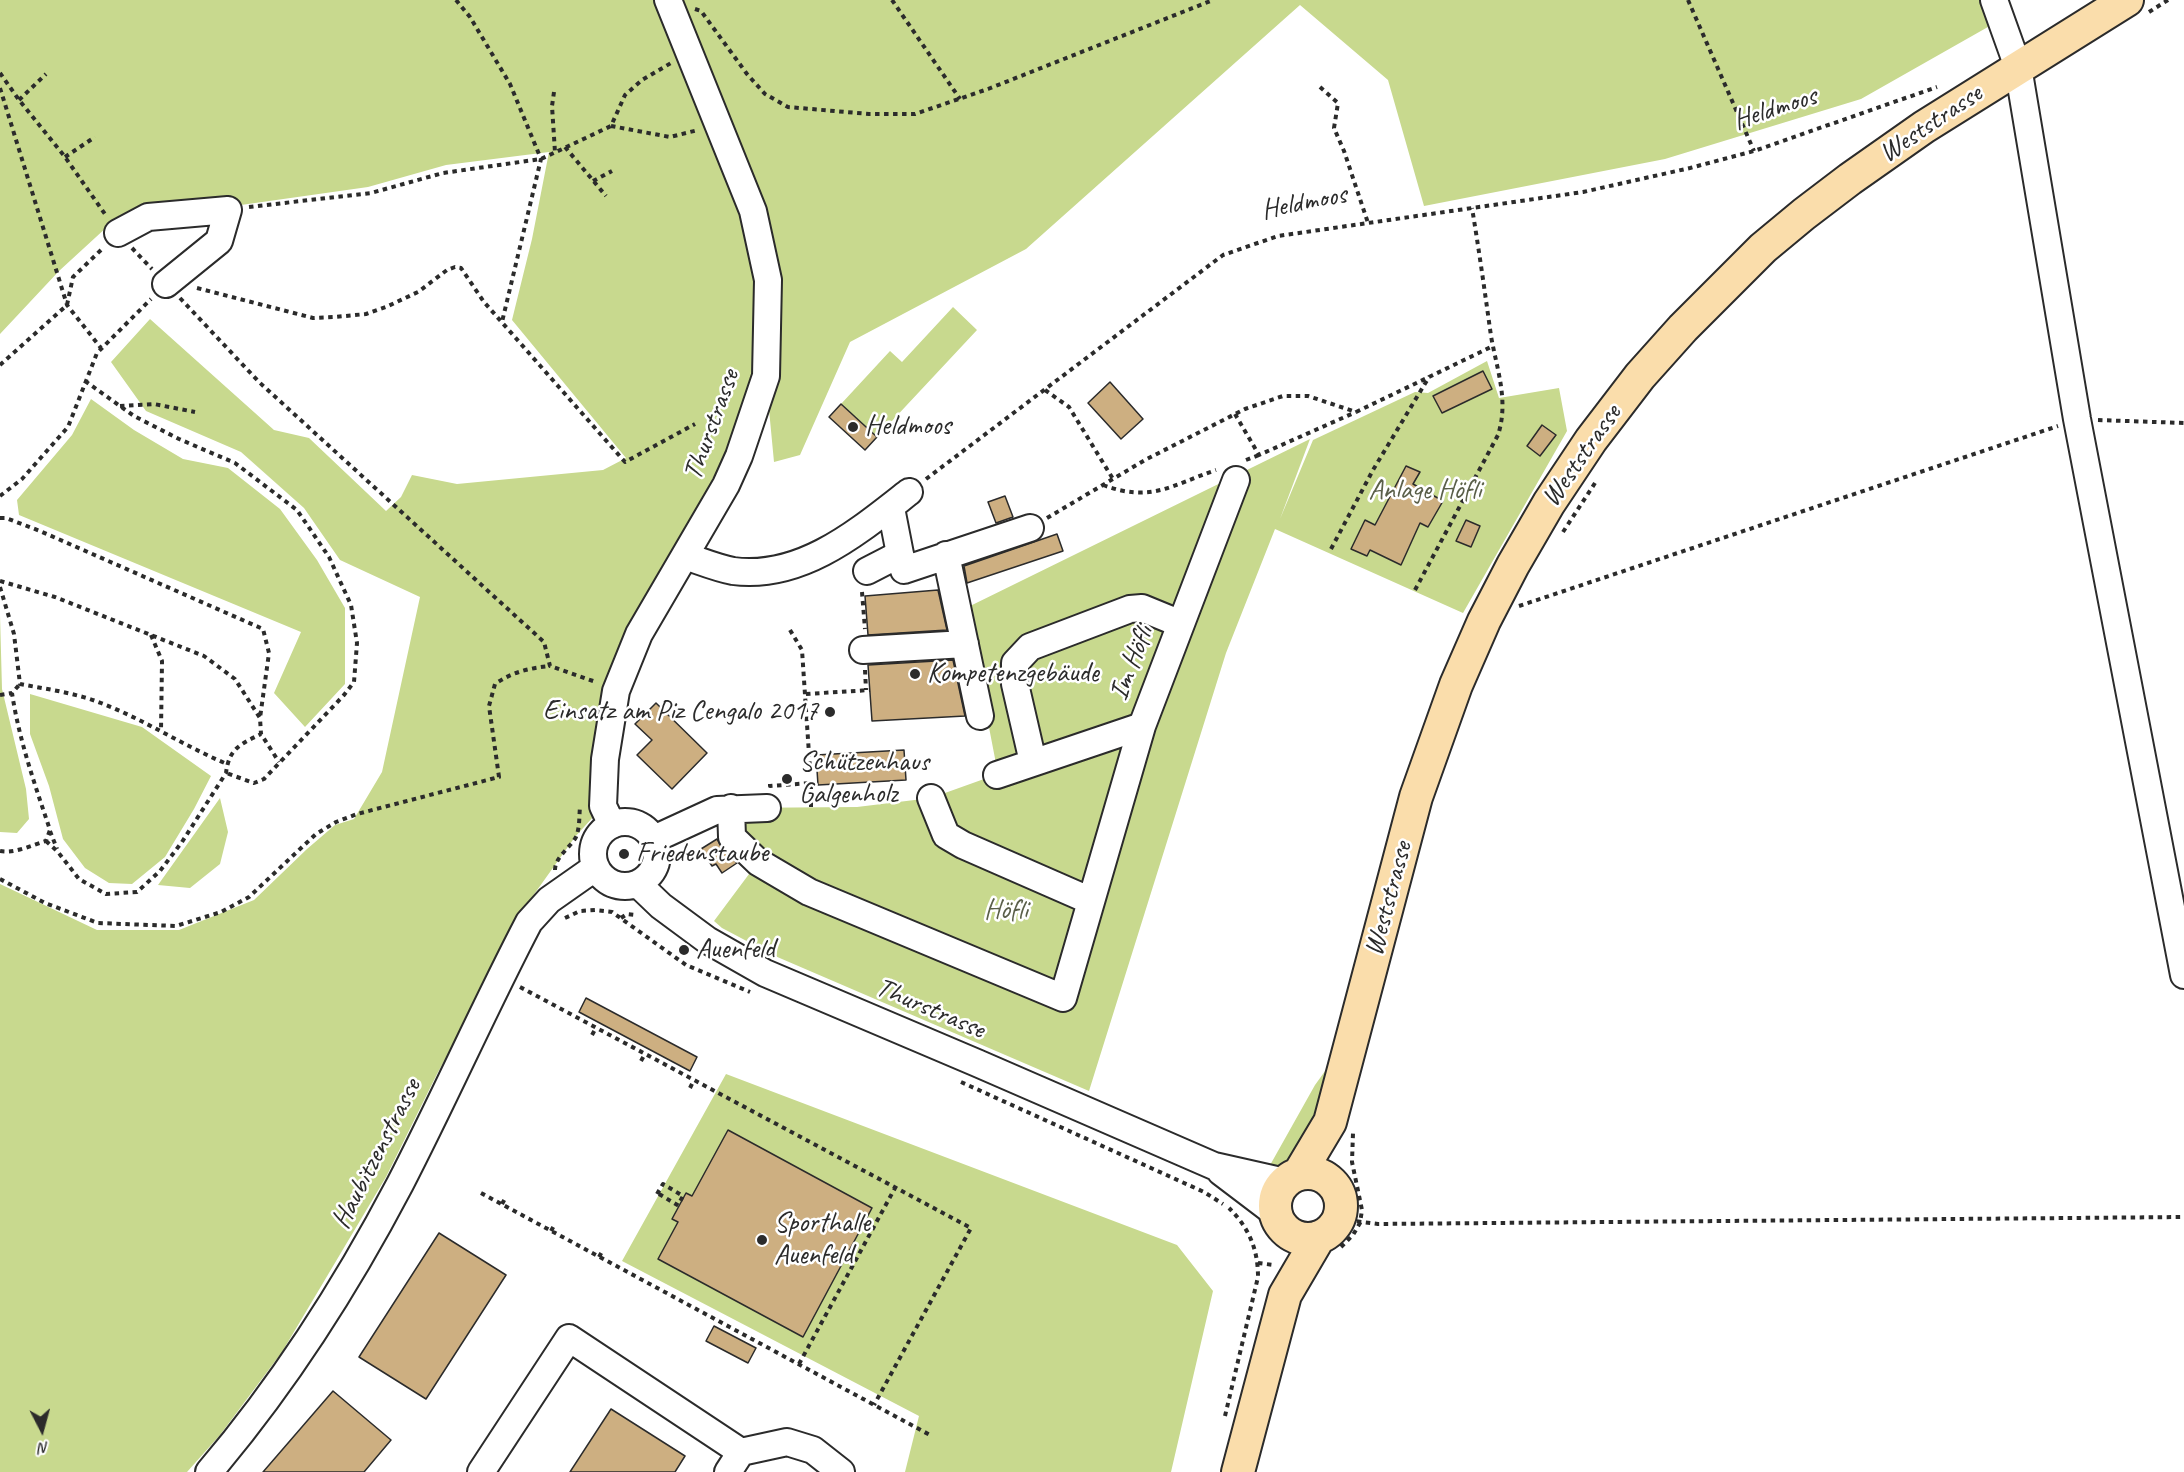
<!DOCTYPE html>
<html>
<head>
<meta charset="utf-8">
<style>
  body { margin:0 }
  #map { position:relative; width:2184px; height:1472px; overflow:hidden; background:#fff; font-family:Caveat,sans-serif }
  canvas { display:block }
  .north { position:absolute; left:12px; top:1400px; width:60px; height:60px; -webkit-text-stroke:4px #fff; paint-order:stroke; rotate:174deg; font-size:16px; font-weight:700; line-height:24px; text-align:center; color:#2b2b2b }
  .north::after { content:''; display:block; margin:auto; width:21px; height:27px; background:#2b2b2b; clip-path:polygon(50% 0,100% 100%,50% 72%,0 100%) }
</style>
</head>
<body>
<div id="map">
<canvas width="2184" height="1472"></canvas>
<div class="north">N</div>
</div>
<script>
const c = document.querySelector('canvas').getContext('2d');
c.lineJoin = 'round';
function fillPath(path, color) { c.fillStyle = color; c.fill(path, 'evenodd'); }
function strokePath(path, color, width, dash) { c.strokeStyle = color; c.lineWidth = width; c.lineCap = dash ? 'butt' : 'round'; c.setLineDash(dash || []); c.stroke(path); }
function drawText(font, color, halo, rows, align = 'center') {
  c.font = font + ' Caveat,sans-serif'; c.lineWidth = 5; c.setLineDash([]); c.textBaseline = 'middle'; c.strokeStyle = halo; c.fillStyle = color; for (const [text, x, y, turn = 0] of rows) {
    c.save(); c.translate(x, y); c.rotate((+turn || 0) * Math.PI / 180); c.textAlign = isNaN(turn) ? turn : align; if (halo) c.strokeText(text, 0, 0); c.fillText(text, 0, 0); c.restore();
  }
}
fillPath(new Path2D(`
  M0 0H1994L2002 19 1861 99 1665 159 1424 206 1388 80 1300 5 1026 249 850 342 800 455 774 462 766 378 639 634 603 806 575 837 520 914 496 965 437 1074 386 1177 282 1352 220 1435 187 1472H0V884L97 930H179L254 900 307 849 335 825 354 819 382 772 420 597 340 560 304 508 241 452 146 411 111 362 150 319 274 430 309 438 386 511 401 497 412 475 457 484 603 470 626 458 512 320 532 239 549 152 446 165 368 187 241 205 120 215 59 271 0 334Z
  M953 307 977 330 877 437 841 404 890 351 902 362Z
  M1487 361 1499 398 1559 388 1567 431 1463 613 1275 529 1226 653 1089 1091 775 956 722 928 714 921 758 862 731 808 857 807 931 798 998 774 966 608 1310 439 1280 519 1313 440 1415 392 1428 393Z
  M91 399 134 430 183 459 228 468 280 509 317 560 345 608V684L305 727 274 693 301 632 19 515 17 500 72 435Z
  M0 615 2 689 26 789 29 819 17 833 0 832Z
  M30 694 142 727 211 776 194 809 165 857 132 884 109 883 85 868 63 839 49 786 30 734Z
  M220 798 228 832 220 864 190 888 158 885Z
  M1333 1060C1325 1084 1310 1148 1292 1161 1285 1166 1276 1167 1269 1167L1315 1085Z
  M726 1074 1177 1245 1213 1291 1171 1472H905L919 1416 622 1261Z`), '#c8d98e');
const building = new Path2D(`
  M1483 371 1492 389 1442 413 1433 396Z
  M1110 382 1143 419 1121 439 1088 403Z
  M841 404 877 437 865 450 829 417Z
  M1542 425 1556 435 1540 456 1527 446Z
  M1406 466 1420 472 1413 484 1443 501 1428 527 1420 523 1401 565 1370 550 1367 556 1351 549 1365 520 1375 525Z
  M1005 496 1013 517 996 523 988 502Z
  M1466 520 1480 526 1471 547 1456 541Z
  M1057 534 1063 551 967 583 964 566Z
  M938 590 947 630 868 635 865 596Z
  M953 660 965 716 872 721 868 665Z
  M656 703 707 753 672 789 637 755 652 740 635 724Z
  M904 750 906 780 818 785 816 755Z
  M717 839 722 848 737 863 722 873 716 864 712 866 701 849Z
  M586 998 697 1057 690 1071 579 1012Z
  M728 1130 872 1208 803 1337 658 1259 678 1222 672 1219 686 1193 692 1196Z
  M439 1233 506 1275 426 1399 359 1357Z
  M714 1326 756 1348 748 1363 706 1341Z
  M333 1391 391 1440 364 1472H263Z
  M611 1409 685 1456 675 1472H570Z`);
fillPath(building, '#cdaf81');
strokePath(building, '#2b2b2b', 1.5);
const minor = new Path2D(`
  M1994 0 2018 67 2077 419 2184 975
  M118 233 148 217 228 210 219 241 166 284
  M900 554 904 570 1030 528
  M946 555 980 716
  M685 556C700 561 717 568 733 571 802 580 859 531 909 492
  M867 571 900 554 892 513 888 509
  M863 650 965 644
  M1033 762 1015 684V663L1030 647 1130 609 1142 608 1181 624
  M997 775 1142 726 1236 480
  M931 798 946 835 963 845 1091 901
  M731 808 732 837 758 862 809 892 1063 998 1142 726
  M593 854a32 32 0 1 1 64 0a32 32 0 1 1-64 0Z
  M612 825 603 806 605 759 616 691 639 634 726 485 739 456 766 376 768 280 753 211 668 0
  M654 839 717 810 767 808
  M638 884 661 906 707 940 765 973 977 1063 1214 1166 1285 1182
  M1221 1172 1275 1213
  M741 1452 787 1442 813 1450 841 1472
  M209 1472C283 1385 347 1285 400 1184 445 1097 484 1008 529 922L549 900 596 867
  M481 1472 569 1338 741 1452 728 1472`);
const major = new Path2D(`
  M1275 1206a33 33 0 1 1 66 0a33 33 0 1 1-66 0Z
  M1299 1174 1330 1122 1416 797 1456 685 1484 621 1513 565 1549 503 1591 440 1640 376 1683 328 1763 248 1804 214 1850 179 1924 127 2127 0
  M1238 1472 1285 1295 1319 1237`);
strokePath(minor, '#2b2b2b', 30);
strokePath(major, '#2b2b2b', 36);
strokePath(new Path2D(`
  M456 0 470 17 510 84 541 159 502 322
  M892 0 960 99
  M1688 0 1754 151
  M695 9 701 11 747 74 765 94 788 107 869 114H915L988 89 1213 0
  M2149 12 2168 0
  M0 73 19 100 65 157 107 217
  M1320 87 1338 103 1334 128 1344 151 1368 223
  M0 88 67 305 101 348
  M554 92 552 106 555 152
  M19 100 46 74
  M611 126 670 137 698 130
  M565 147 606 196
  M65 157 95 137
  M593 181 612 171
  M249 207 371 193 443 173 541 159 611 126 625 95 642 80 671 63
  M132 248 152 269
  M197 288 313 318 335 317 366 314 386 307 418 292 447 270 455 267 461 268 484 302 625 462 695 424
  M180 298 259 382 544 642 550 666 596 682
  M0 365 67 305 73 277 103 248
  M85 381 134 416 179 439 235 463 297 510 329 557 351 605 357 643 354 682 344 695 264 779 254 783 226 773
  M1045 390 1069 407 1113 479
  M120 406 154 404 195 412
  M1235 414 1259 455 1356 412
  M2098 420 2184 423
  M1246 460 1259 455
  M926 479 1223 255 1278 236 1583 192 1690 168 1754 151 1937 87
  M1103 485C1151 503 1172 485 1216 470
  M0 496 22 479 68 427 97 353 151 299
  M0 518H6L40 531 263 629 269 653 260 718
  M1047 518 1145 460 1245 409 1283 396H1308L1356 412 1429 377
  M1563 532 1595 483
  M1331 549 1373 470 1429 377 1493 346
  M0 581 55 597 204 656 235 679 260 718 261 734 279 762
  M0 587 14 634 20 684C46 689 76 693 101 703 145 720 184 746 227 764
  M1415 590 1498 435C1509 401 1497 370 1491 336 1485 293 1479 250 1472 208
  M862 592 865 629
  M1519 606 2058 426
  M790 630 802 650 810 769
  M151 635 162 661 161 731
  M865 670 866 690
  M806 694 870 690
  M0 695 12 693
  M770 784V786L811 783
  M811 807V782
  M50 831 57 849
  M46 841 58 852 79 879 106 894 137 892 160 871 182 842 226 773C229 748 241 744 261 734
  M0 851C14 854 32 845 46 841L50 830C35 785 19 740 12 693L20 684
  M555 870C555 857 570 848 576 837 580 827 579 817 580 807
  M0 879 45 903 98 923 176 926 221 912 249 897 316 834 336 822 357 814 499 777 489 706 495 684C512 672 530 668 550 666
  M565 918 580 911 595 910 612 912 686 965 750 992
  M621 918 627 914 636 915
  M520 987 971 1228 874 1405
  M592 1035 596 1028
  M641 1061 645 1054
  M961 1082 1204 1192 1223 1204
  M690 1088 694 1080
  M481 1193 930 1435
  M657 1194 663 1184 683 1196 678 1205
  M659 1194 679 1206
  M502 1204 506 1197
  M1339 1219 1378 1224 2184 1217
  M551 1231 555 1224
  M1341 1247 1353 1235 1360 1223 1362 1210 1352 1162 1353 1133
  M599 1257 603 1250
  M1258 1263 1274 1265
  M799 1364 895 1188
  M1225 1416 1258 1277C1258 1249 1249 1228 1229 1208`), '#2b2b2b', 4, [4.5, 4.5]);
strokePath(minor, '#fff', 26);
strokePath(major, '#faddab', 32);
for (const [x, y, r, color] of [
  [853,427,6,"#2b2b2b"],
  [915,674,6,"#2b2b2b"],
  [830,712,6,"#2b2b2b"],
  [787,779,6,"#2b2b2b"],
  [624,854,6,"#2b2b2b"],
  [684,950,6,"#2b2b2b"],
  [762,1240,6,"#2b2b2b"]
]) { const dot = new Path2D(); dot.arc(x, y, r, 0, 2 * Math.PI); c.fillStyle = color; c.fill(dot); strokePath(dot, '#fff', 2); }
drawText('28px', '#2b2b2b', '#fff', [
  ["Heldmoos",1775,109,-18],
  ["Weststrasse",1931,124,-34],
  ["Heldmoos",1304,203,-11],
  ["Thurstrasse",712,425,-70],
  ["Weststrasse",1582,456,-55],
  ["Im Höfli",1132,663,-69],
  ["Weststrasse",1389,899,-75],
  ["Thurstrasse",930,1009,23],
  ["Haubitzenstrasse",377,1154,-63]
]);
drawText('28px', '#2b2b2b', '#fff', [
  ["Heldmoos",865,427],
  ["Kompetenzgebäude",927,674],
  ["Einsatz am Piz Cengalo 2017",818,712,"right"],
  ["Schützenhaus",799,763],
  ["Galgenholz",799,795],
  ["Friedenstaube",636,854],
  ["Auenfeld",696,950],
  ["Sporthalle",774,1224],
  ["Auenfeld",774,1256]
], 'left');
drawText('28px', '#5a5f49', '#fff', [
  ["Anlage Höfli",1425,491],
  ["Höfli",1006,911]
]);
</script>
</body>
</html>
